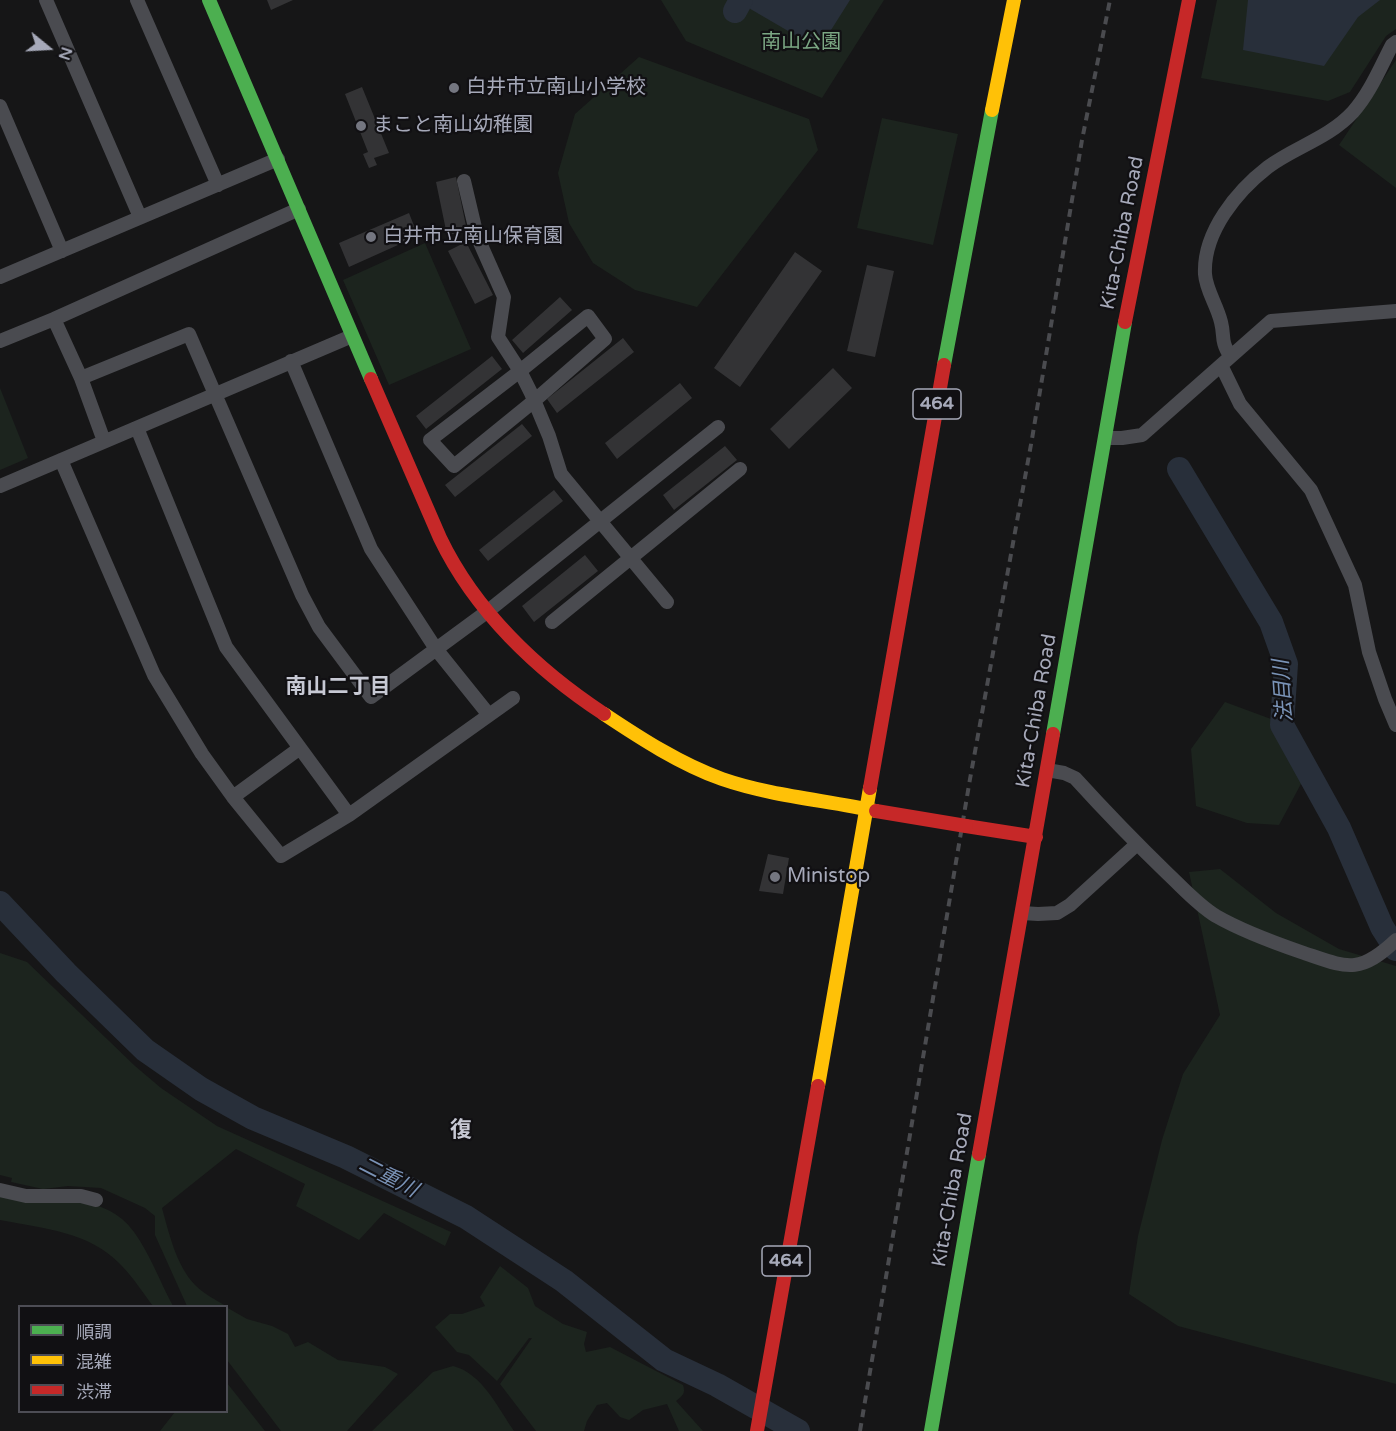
<!DOCTYPE html>
<html>
<head>
<meta charset="utf-8">
<style>
  body { margin:0 }
  #map { position:relative; width:1396px; height:1431px; overflow:hidden; background:#161617; font-family:"Varela Round","Noto Sans JP",sans-serif }
  canvas { display:block }
  .legend { position:absolute; left:18px; top:1305px; width:210px; height:108px; box-sizing:border-box; background:#111013; border:2px solid #4d4d55; margin:0; padding:8px 10px; list-style:none; font-size:18px; color:#a6a9b9 }
  .legend li { display:flex; align-items:center; gap:12px; height:30px }
  .legend b { width:30px; border:2px solid #4d4d55 }
  .north { position:absolute; left:18px; top:18px; width:60px; height:60px; -webkit-text-stroke:4px #111013; paint-order:stroke; rotate:108deg; font-size:16px; font-weight:700; line-height:24px; text-align:center; color:#a6a9b9 }
  .north::after { content:''; display:block; margin:auto; width:21px; height:27px; background:#a6a9b9; clip-path:polygon(50% 0,100% 100%,50% 72%,0 100%) }
</style>
</head>
<body>
<div id="map">
<canvas width="1396" height="1431"></canvas>
<ul class="legend">
<li><b style="height:8px;background:#4caf50"></b>順調</li>
<li><b style="height:8px;background:#ffc107"></b>混雑</li>
<li><b style="height:8px;background:#c62828"></b>渋滞</li>
</ul>
<div class="north">N</div>
</div>
<script>
const c = document.querySelector('canvas').getContext('2d');
c.lineJoin = 'round';
function fillPath(path, color) { c.fillStyle = color; c.fill(path, 'evenodd'); }
function strokePath(path, color, width, dash) { c.strokeStyle = color; c.lineWidth = width; c.lineCap = dash ? 'butt' : 'round'; c.setLineDash(dash || []); c.stroke(path); }
function drawText(font, color, halo, rows, align = 'center') {
  c.font = font + ' "Varela Round","Noto Sans JP",sans-serif'; c.lineWidth = 4.5; c.setLineDash([]); c.textBaseline = 'middle'; c.strokeStyle = halo; c.fillStyle = color; for (const [text, x, y, turn = 0] of rows) {
    c.save(); c.translate(x, y); c.rotate((+turn || 0) * Math.PI / 180); c.textAlign = isNaN(turn) ? turn : align; if (halo) c.strokeText(text, 0, 0); c.fillText(text, 0, 0); c.restore();
  }
}
fillPath(new Path2D(`
  M661 0H884L822 98 686 41Z
  M1217 0H1396V29L1386 36 1350 92 1328 101 1201 78Z
  M639 57 809 119 818 150 697 307 635 290 593 263 569 223 558 173 575 114Z
  M1396 60V188L1339 145Z
  M882 118 958 134 933 245 857 228Z
  M425 243 471 349 389 385 343 280Z
  M0 388 28 458 0 470Z
  M1225 702 1271 719 1303 780 1279 825 1247 823 1196 806 1191 749Z
  M1220 869 1276 913 1339 949 1396 966V1384L1178 1326 1129 1294 1138 1236 1162 1140 1183 1074 1220 1015 1189 872Z
  M0 953 27 962 135 1066 161 1088 217 1126 451 1232 445 1246 384 1213 359 1240 296 1206 305 1184 236 1149 162 1208C169 1233 176 1265 195 1285 204 1294 216 1300 226 1306H187L155 1235V1216L145 1208 101 1188 68 1186 43 1189 11 1182 12 1178 0 1175Z
  M0 1195C42 1198 107 1192 134 1232 150 1254 160 1282 173 1306H153C143 1293 133 1277 121 1265 89 1231 44 1229 0 1220Z
  M500 1266 528 1288 535 1306 563 1324 587 1332 584 1344 586 1352 610 1347 683 1385C686 1394 682 1396 676 1401L703 1431H679L667 1404 643 1410 629 1420 620 1417 607 1403 597 1405 587 1421 584 1431H536L500 1384 532 1338H529L497 1381 469 1355 457 1352 435 1327 450 1314H462L485 1306 480 1297Z
  M226 1307 247 1319 272 1326 288 1334 295 1347 308 1342 338 1360 385 1367 398 1374 347 1431H281L227 1360Z
  M453 1366C482 1373 498 1408 514 1431H372L433 1372Z
  M227 1383 265 1431H160L175 1412H226Z`), '#1c241e');
fillPath(new Path2D(`
  M735 0H850L819 49Z
  M1248 0H1380L1358 17 1324 66 1243 50Z`), '#282f3a');
strokePath(new Path2D(`
  M735 11 741 0
  M1179 469 1271 622 1286 664 1282 725 1339 828 1382 927 1396 949
  M0 903 66 973 145 1050 201 1089 253 1118 346 1157 466 1217 564 1281 664 1360 717 1385 798 1431`), '#282f3a', 24);
fillPath(new Path2D(`
  M267 0H293L271 10Z
  M362 87 389 153 374 158 377 165 369 168 363 154 368 152 345 94Z
  M456 177 467 231 447 235 436 182Z
  M409 213 418 236 349 267 339 243Z
  M466 242 493 295 475 304 448 251Z
  M795 252 822 271 740 387 714 368Z
  M867 265 894 271 875 357 847 351Z
  M560 297 572 310 523 353 512 340Z
  M623 338 634 352 557 413 547 399Z
  M492 356 502 369 426 429 416 416Z
  M833 368 852 388 789 449 770 429Z
  M680 383 692 398 617 459 605 443Z
  M522 424 532 436 455 497 445 485Z
  M725 446 737 460 674 510 663 495Z
  M554 490 563 501 488 561 479 550Z
  M585 555 598 571 534 622 522 606Z
  M768 854 789 858 783 894 759 891Z`), '#333335');
strokePath(new Path2D(`
  M46 0 140 217
  M137 0 218 185
  M0 106 62 251
  M464 181 477 236 504 297 498 337 520 371 531 393 549 436 561 474 667 602
  M0 277 278 159
  M588 316 605 339 534 401 454 466 430 440 520 371Z
  M54 319 81 378 104 441
  M0 341 54 319 299 209
  M1230 356C1220 339 1225 338 1221 322 1217 305 1206 290 1205 274 1203 232 1237 191 1268 167 1295 147 1329 138 1353 112 1370 93 1380 68 1392 45L1396 42
  M291 361 371 549 436 649 489 715
  M1221 365 1240 404 1311 490 1355 585 1369 652 1385 699 1396 725
  M81 378 189 334 302 595 319 627 371 697 488 611 718 427
  M137 428 226 647 349 815
  M1105 438H1122L1142 435 1271 321 1396 311
  M61 460 154 675 202 754 233 797 281 856 349 815 513 698
  M0 486 352 336
  M552 622 740 469
  M1047 770 1064 773 1075 778C1105 811 1136 843 1168 874 1183 888 1198 905 1216 916 1242 931 1272 942 1301 952 1346 967 1358 976 1396 940
  M233 797 300 748
  M1022 913 1038 914 1057 913 1070 905 1137 844
  M0 1190 26 1196H81L96 1200`), '#4a4b50', 14);
strokePath(new Path2D(`
  M209 0 371 379
  M944 365 992 110
  M1053 734 1125 322
  M931 1431 979 1154`), '#4caf50', 14);
strokePath(new Path2D(`
  M992 110 1014 0
  M604 714C640 738 680 764 722 779 771 796 825 800 876 811
  M818 1086 870 788`), '#ffc107', 14);
strokePath(new Path2D(`
  M1125 322 1189 0
  M371 379 440 538C475 611 537 670 604 714
  M870 788 944 365
  M966 826 1036 837
  M979 1154 1053 734
  M757 1431 818 1086`), '#c62828', 14);
strokePath(new Path2D(`
  M860 1431 970 779 1032 439 1082 140 1110 0`), '#4a4b4f', 4, [8, 6]);
strokePath(new Path2D(`
  M876 811 966 826`), '#c62828', 14);
for (const [x, y, r, color] of [
  [454,88,6,"#747680"],
  [361,126,6,"#747680"],
  [371,237,6,"#747680"],
  [775,877,6,"#747680"]
]) { const dot = new Path2D(); dot.arc(x, y, r, 0, 2 * Math.PI); c.fillStyle = color; c.fill(dot); strokePath(dot, '#111013', 2); }
for (const [x, y, w] of [
  [937,404,48],
  [786,1261,48]
]) { const box = new Path2D(); box.roundRect(x - w / 2, y - 15, w, 30, 4.5); c.fillStyle = '#111013'; c.fill(box); strokePath(box, '#a6a9b9', 1.5); }
drawText('bold 18px', '#a6a9b9', null, [
  ["464",937,404],
  ["464",786,1261]
]);
drawText('20px', '#7ba683', '#111013', [
  ["南山公園",801,43]
]);
drawText('20px', '#a6a9b9', '#111013', [
  ["白井市立南山小学校",466,88],
  ["まこと南山幼稚園",373,126],
  ["白井市立南山保育園",383,237],
  ["Ministop",787,877]
], 'left');
drawText('20px', '#a6a9b9', '#111013', [
  ["Kita-Chiba Road",1123,233,-79],
  ["Kita-Chiba Road",1037,711,-80],
  ["Kita-Chiba Road",953,1190,-80]
]);
drawText('bold 21px', '#c7c9d4', '#111013', [
  ["南山二丁目",338,687]
]);
drawText('italic 21px', '#7a93b7', '#111013', [
  ["法目川",1284,691,-94],
  ["二重川",388,1178,27]
]);
drawText('bold 22px', '#c7c9d4', '#111013', [
  ["復",461,1131]
]);
</script>
</body>
</html>
